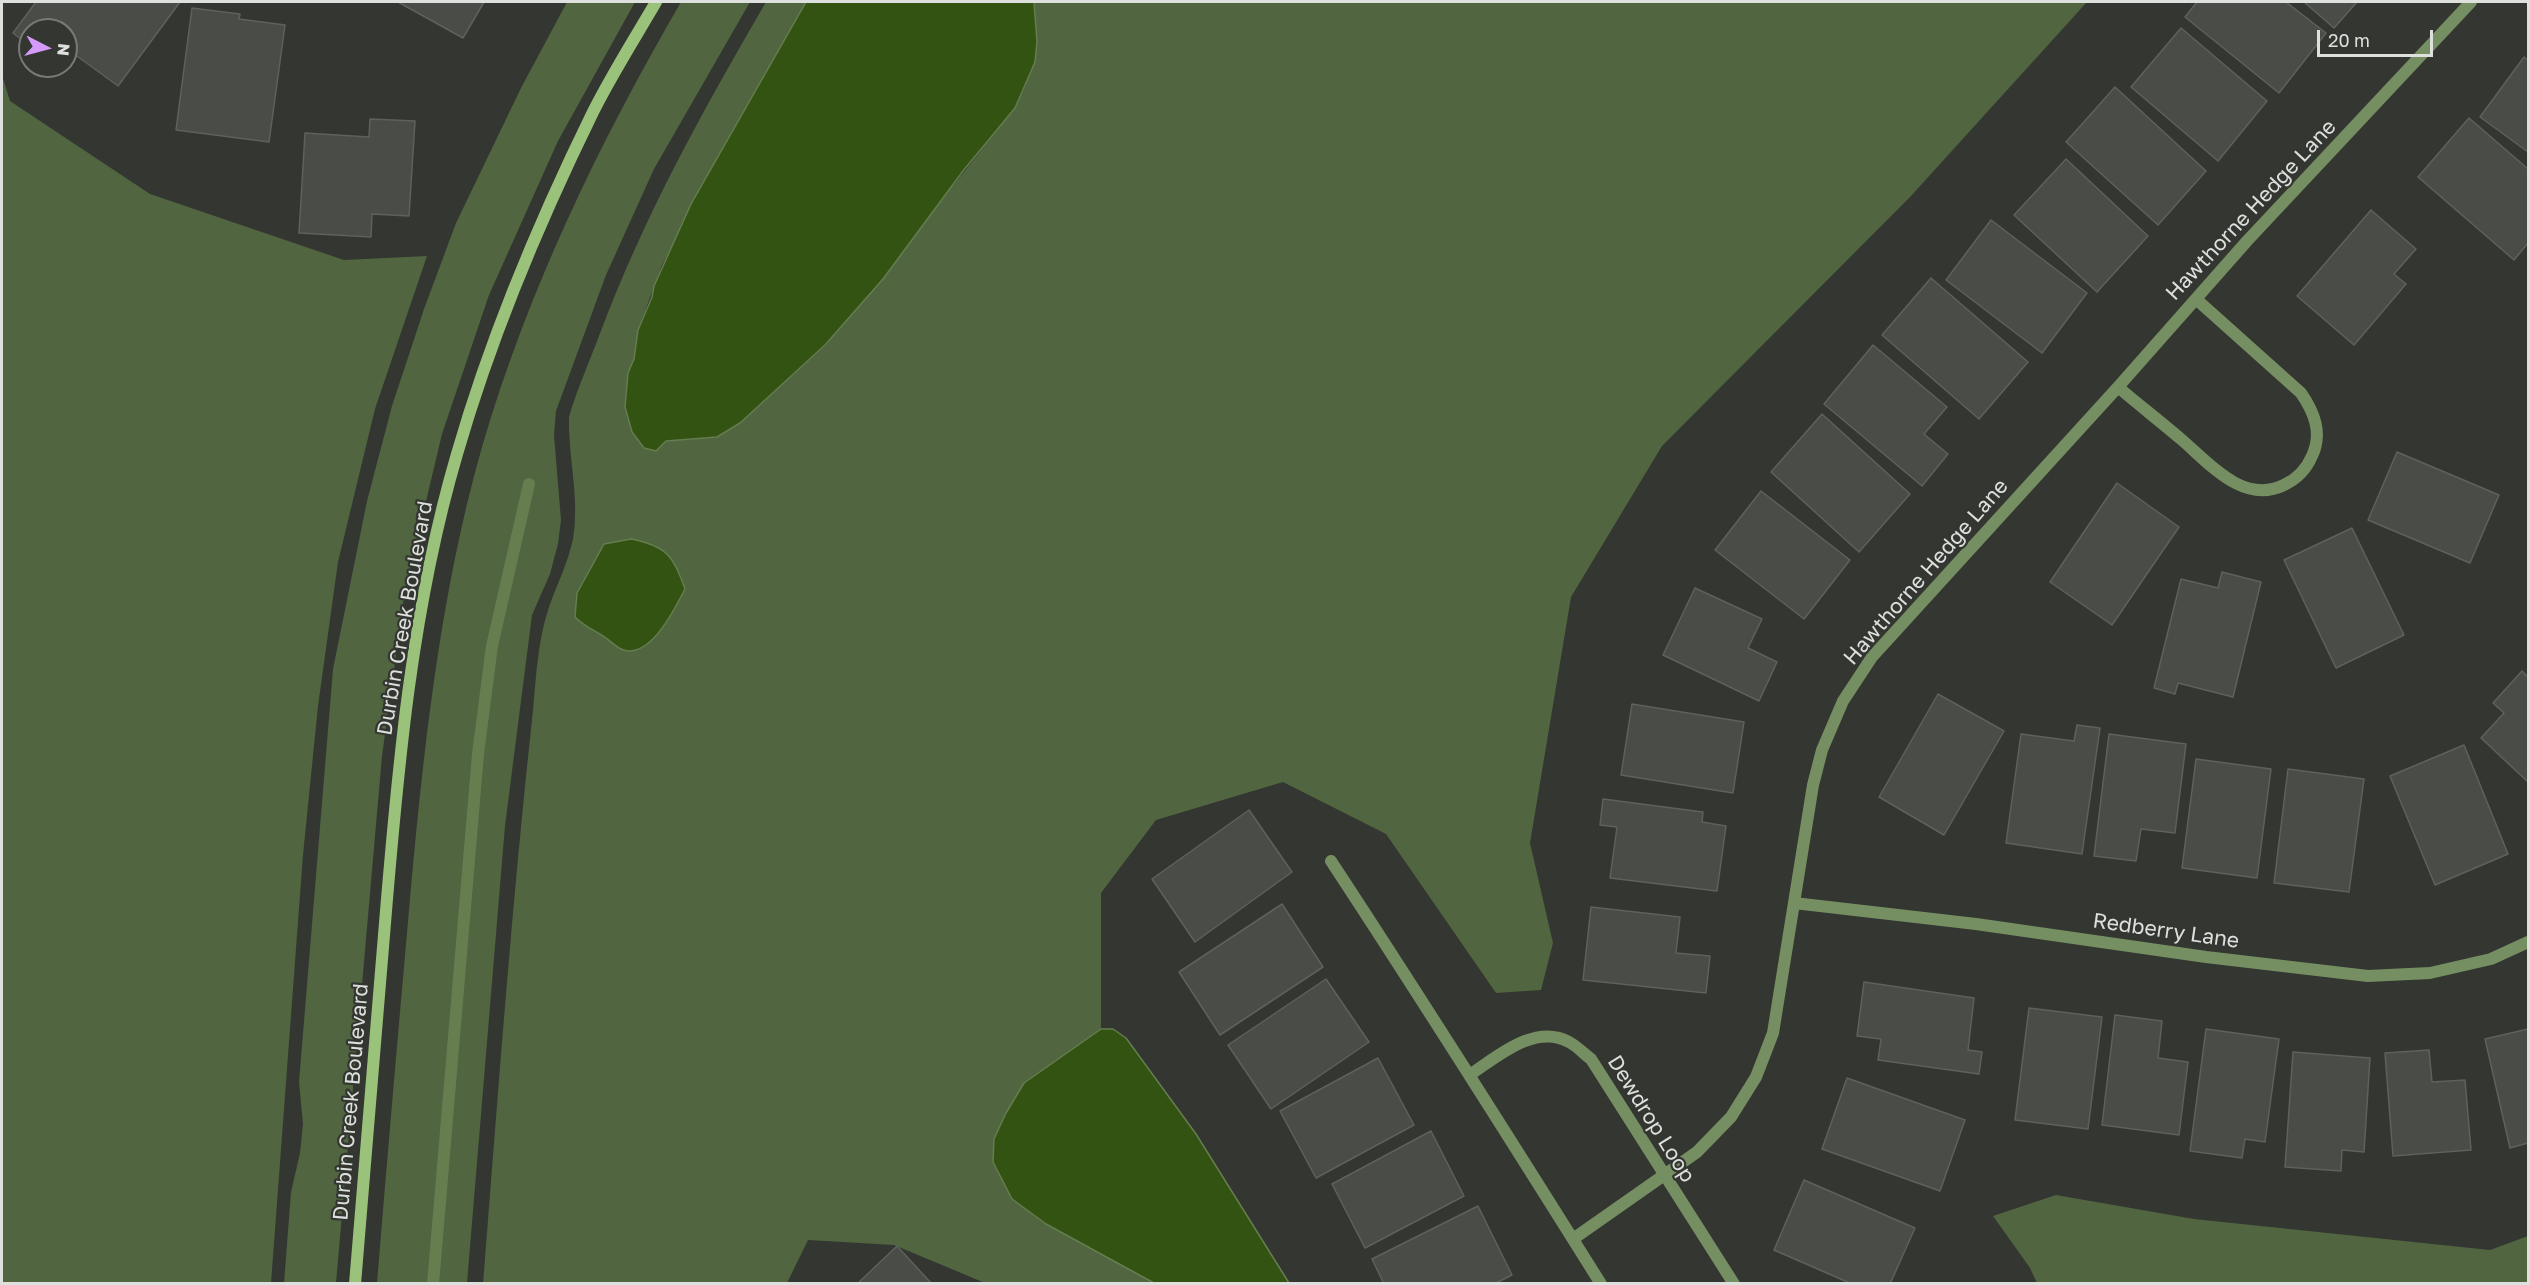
<!DOCTYPE html>
<html>
<head>
<meta charset="utf-8">
<style>
  body { margin:0 }
  #map { position:relative; width:2530px; height:1285px; overflow:hidden; background:#333631; font-family:"Golos Text",sans-serif }
  canvas { display:block }
  .frame { position:absolute; inset:0; border:3px solid #dee0dd; pointer-events:none }
  .north { position:absolute; left:18px; top:18px; width:60px; height:60px; box-sizing:border-box; background:#333631; border:2px solid #777a76; border-radius:50%; rotate:96deg; font-size:16px; font-weight:700; line-height:24px; text-align:center; color:#dee0dd }
  .north::after { content:''; display:block; margin:auto; width:21px; height:27px; background:#d69bfa; clip-path:polygon(50% 0,100% 100%,50% 72%,0 100%) }
  .scale { position:absolute; left:2317px; top:30px; width:116px; height:27px; box-sizing:border-box; border:3px solid #dee0dd; border-top:0; padding-left:8px; font-size:18px; line-height:21px; white-space:nowrap; color:#dee0dd; -webkit-text-stroke:4px #333631; paint-order:stroke }
</style>
</head>
<body>
<div id="map">
<canvas width="2530" height="1285"></canvas>
<div class="frame"></div>
<div class="north">N</div>
<div class="scale">20 m</div>
</div>
<script>
const c = document.querySelector('canvas').getContext('2d');
c.lineJoin = 'round';
function fillPath(path, color) { c.fillStyle = color; c.fill(path, 'evenodd'); }
function strokePath(path, color, width, dash) { c.strokeStyle = color; c.lineWidth = width; c.lineCap = dash ? 'butt' : 'round'; c.setLineDash(dash || []); c.stroke(path); }
function drawText(font, color, halo, rows, align = 'center') {
  c.font = font + ' "Golos Text",sans-serif'; c.lineWidth = 4.5; c.setLineDash([]); c.textBaseline = 'middle'; c.strokeStyle = halo; c.fillStyle = color; for (const [text, x, y, turn = 0] of rows) {
    c.save(); c.translate(x, y); c.rotate((+turn || 0) * Math.PI / 180); c.textAlign = isNaN(turn) ? turn : align; if (halo) c.strokeText(text, 0, 0); c.fillText(text, 0, 0); c.restore();
  }
}
fillPath(new Path2D(`
  M567 2H635L558 141 489 295 442 434 405 590 382 756 336 1283H284L291 1192 300 1153 303 1124 299 1082 333 669 367 501 392 406 424 309 456 223 521 88Z
  M681 2H750L654 169 606 275 556 411 554 435 561 520 558 544 550 574 532 615 505 826 467 1283H377C387 1159 398 1034 409 910 423 754 439 598 482 447 528 290 599 143 681 2Z
  M766 2H806L662 265 638 330 634 359 628 373 625 407 632 432 656 451 666 441 717 437 740 423 826 345 1015 108C1037 65 1037 48 1034 2H2087L1911 196 1662 446 1571 597 1530 843 1553 943 1541 990 1496 993 1386 834 1283 782 1156 820 1101 893V1029L1024 1083 1006 1113 994 1139 1012 1199 1046 1224 1154 1283H985L894 1245 808 1240 787 1283 483 1284C498 1092 512 901 533 710 536 677 538 639 549 607 557 584 568 563 573 539 580 498 568 458 569 417 577 389 589 363 599 336 644 216 702 112 766 2Z
  M2 75 10 101 150 194 344 260 427 256 375 409 338 562 318 706 303 855 271 1283H2Z
  M2056 1195 2194 1219 2490 1250 2528 1236V1283H2037L2030 1268 1993 1216Z`), '#506540');
const water = new Path2D(`
  M806 2H1034L1037 42 1035 62 1015 108 963 171 883 279 825 345 740 423 717 437 666 441 656 451 644 448 632 432 625 407 628 373 634 359 638 330 652 297 654 286 691 204Z
  M631 539C667 546 673 556 685 589 675 608 655 650 630 651 621 652 613 643 606 638 595 630 586 628 575 617L577 593 604 544Z
  M1101 1029H1113L1126 1038 1196 1134 1289 1283H1154L1046 1224 1012 1199 993 1162 994 1139 1006 1113 1024 1083Z`);
fillPath(water, '#335312');
strokePath(water, '#667d4f', 1.5);
strokePath(new Path2D(`
  M433 1284 478 754 492 646 529 484`), '#667d4f', 12);
const building = new Path2D(`
  M36 2H180L118 86 66 48V30H30V46L13 33Z
  M398 2H484L463 38Z
  M2197 2H2286L2326 33 2279 93 2185 17Z
  M2304 2H2357L2334 28Z
  M192 8 240 14 239 19 285 25 269 142 176 130Z
  M2181 28 2267 101 2218 161 2131 87Z
  M2524 57 2528 60V152L2480 117Z
  M2115 87 2206 171 2158 225 2066 142Z
  M2469 118 2528 169V243L2514 260 2418 177Z
  M370 119 415 121 409 216 372 214 371 237 299 233 305 133 369 137Z
  M2066 159 2148 236 2097 292 2014 215Z
  M2371 210 2416 249 2394 274 2406 284 2354 345 2297 296Z
  M1991 220 2087 293 2042 353 1946 280Z
  M1931 278 2028 362 1979 419 1882 335Z
  M1873 345 1947 407 1924 434 1948 454 1922 486 1824 404Z
  M1822 414 1910 494 1859 552 1771 472Z
  M2397 452 2499 495 2470 563 2368 520Z
  M2117 483 2179 527 2112 625 2050 582Z
  M1761 491 1850 560 1804 619 1715 550Z
  M2352 528 2404 635 2336 668 2284 560Z
  M2222 572 2261 582 2233 697 2178 683 2175 694 2154 688 2181 579 2218 588Z
  M1695 588 1762 619 1748 648 1777 662 1759 701 1663 655Z
  M2522 671 2528 677V782L2481 738 2504 713 2493 703Z
  M1938 694 2004 731 1944 835 1879 797Z
  M1632 704 1744 722 1733 793 1621 775Z
  M2077 725 2100 728 2082 854 2006 843 2021 734 2074 741Z
  M2109 734 2186 744 2175 833 2141 829 2136 861 2094 856Z
  M2464 745 2508 854 2435 885 2390 776Z
  M2196 759 2271 769 2257 878 2182 868Z
  M2288 769 2364 779 2349 892 2274 883Z
  M1603 799 1703 812 1702 822 1726 826 1717 891 1610 878 1617 827 1600 825Z
  M1249 810 1292 872 1195 942 1152 879Z
  M1282 904 1323 967 1220 1035 1179 972Z
  M1591 907 1680 917 1676 953 1710 956 1706 993 1583 980Z
  M1326 979 1369 1042 1271 1109 1228 1045Z
  M1864 982 1974 998 1968 1050 1982 1052 1979 1074 1878 1060 1881 1039 1857 1036Z
  M2029 1008 2102 1017 2088 1129 2015 1120Z
  M2115 1015 2162 1021 2158 1058 2188 1062 2179 1135 2102 1125Z
  M2206 1029 2279 1039 2265 1142 2245 1139 2242 1158 2190 1151Z
  M2528 1029V1143L2510 1148 2485 1039Z
  M2429 1050 2432 1082 2465 1080 2471 1150 2393 1156 2385 1053Z
  M2293 1052 2370 1058 2364 1152 2342 1150 2341 1171 2285 1167Z
  M1378 1058 1414 1125 1316 1178 1280 1111Z
  M1847 1078 1965 1120 1940 1191 1822 1149Z
  M1431 1131 1464 1196 1365 1248 1332 1184Z
  M1804 1180 1915 1228 1890 1284H1852L1774 1250Z
  M1478 1206 1512 1275 1494 1284H1384L1372 1259Z
  M897 1246 932 1284H857Z`);
fillPath(building, '#494c47');
strokePath(building, '#5e615c', 1.5);
strokePath(new Path2D(`
  M2118 387C2139 405 2161 422 2182 440 2209 463 2243 505 2284 485 2297 479 2306 470 2312 456 2323 433 2314 412 2301 393L2196 299
  M1331 861C1423 1001 1512 1142 1601 1284
  M1794 903 1976 924 2206 957 2368 976 2430 973 2491 959 2528 942
  M1471 1074C1497 1057 1535 1023 1569 1042 1577 1046 1584 1054 1591 1059L1734 1284
  M1573 1239 1697 1152 1731 1117 1756 1077 1773 1033 1813 785 1822 750 1843 701 1872 657 2118 387 2247 241 2471 2`), '#768f62', 12);
strokePath(new Path2D(`
  M355 1284C365 1163 375 1043 385 923 398 765 412 607 457 454 491 336 539 222 593 112 612 74 635 38 656 2`), '#9ac27a', 12);
drawText('21px', '#dee0dd', '#333631', [
  ["Hawthorne Hedge Lane",2251,210,-47],
  ["Hawthorne Hedge Lane",1926,572,-49],
  ["Durbin Creek Boulevard",405,618,-80],
  ["Redberry Lane",2166,931,8],
  ["Durbin Creek Boulevard",351,1102,-85],
  ["Dewdrop Loop",1651,1119,58]
]);
</script>
</body>
</html>
